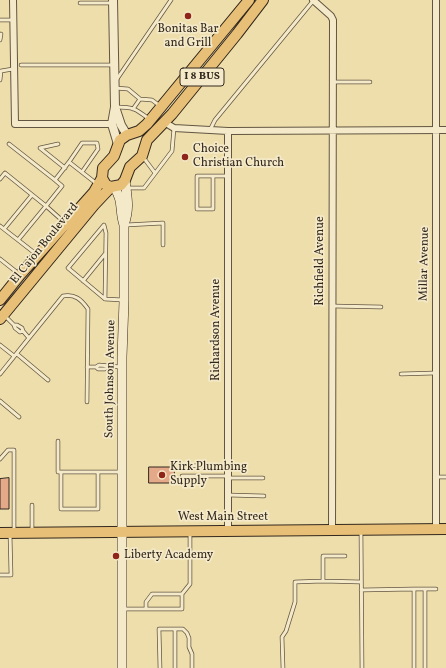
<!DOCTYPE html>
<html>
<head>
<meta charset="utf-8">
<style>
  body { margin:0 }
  canvas { display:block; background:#eedeac }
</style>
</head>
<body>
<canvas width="446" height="668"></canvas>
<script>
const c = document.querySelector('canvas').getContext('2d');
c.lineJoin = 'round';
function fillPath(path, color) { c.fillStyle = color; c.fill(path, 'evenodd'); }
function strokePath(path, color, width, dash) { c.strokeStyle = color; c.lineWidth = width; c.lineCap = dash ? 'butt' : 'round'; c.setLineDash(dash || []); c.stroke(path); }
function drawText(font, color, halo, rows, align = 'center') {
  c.font = font + ' Vollkorn,serif'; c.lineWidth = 3.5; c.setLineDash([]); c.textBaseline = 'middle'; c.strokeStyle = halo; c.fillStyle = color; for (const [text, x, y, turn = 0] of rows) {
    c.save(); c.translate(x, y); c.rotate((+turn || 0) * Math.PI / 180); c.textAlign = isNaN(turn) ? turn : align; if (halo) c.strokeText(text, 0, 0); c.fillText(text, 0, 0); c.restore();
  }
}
const building = new Path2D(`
  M149 467H174L175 483H149Z
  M9 478V509H0V479Z`);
fillPath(building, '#e4a989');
strokePath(building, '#33281e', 1);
const service = new Path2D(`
  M80 3H113
  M0 20H13
  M0 40 1 34
  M21 65H113
  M117 79 171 0
  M0 80 1 71 13 69
  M333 82H370
  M115 88 128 89 140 99 152 100 160 106
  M116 107C134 107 136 109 149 119
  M133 109 140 99
  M210 130 215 120 313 1
  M9 144 55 180
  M58 144 40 148 65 168
  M143 157 155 173
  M82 172 98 149 97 143H82L69 162 97 184
  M213 176V209H197V176H228
  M0 179 5 173 46 206 18 240
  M127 188H144L172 151 174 128
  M64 222 46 206 62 186 55 180 69 162
  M126 225 163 223V245
  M0 226 36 254
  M4 229 32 195
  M0 259 19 274
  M83 281 105 254
  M105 299 106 233 104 225 68 268 105 299 123 300
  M332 306 381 307
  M4 315 14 325 15 328 20 332 23 331
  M14 325H17L22 328 23 331 29 338 63 296C75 294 81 299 88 309L87 402
  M0 345 14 356
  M17 354 48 380
  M87 367H96L98 369H105L108 366
  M96 367 99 365 121 367
  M0 374 29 338
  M401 374 435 373
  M0 401 19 417
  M58 441V472H120
  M0 459 8 450H14V531
  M185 466 228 465
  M61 472V509H98V472
  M182 476H228
  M436 477H446
  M228 478H263
  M228 495 264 496
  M32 505V531
  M361 532 362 668
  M345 556H323V581L361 582
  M0 575H11L10 534
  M361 590 414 589
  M182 594 190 584V533
  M124 609H182V594H152L146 602V609
  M160 668 159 629H175
  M175 668V629H183L187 633 189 638V647L192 654V668
  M283 668 282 637 286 631 295 602V582L323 581
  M414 668V589H436
  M425 668V589`);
const minor = new Path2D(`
  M13 0 15 124H112
  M313 0 331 16 333 20 332 531
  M436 0V529
  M164 122 174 128 228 131 446 130
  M228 131V530`);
const tertiary = new Path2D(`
  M113 0 115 107
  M118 144 112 124 115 107 121 125 127 135`);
const secondary = new Path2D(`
  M114 187C124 202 119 210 124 225 130 207 127 198 125 180
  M122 668V357L124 301V225`);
const primary = new Path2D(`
  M249 0 147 124 139 131 127 135 120 140 114 156 103 168 102 178 106 185 111 187 121 185 125 180 130 167 142 156 147 140 172 114 237 34 263 0
  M0 300 20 275 94 192 102 178
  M0 319 94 205 111 187
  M0 533 446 529`);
strokePath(service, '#625642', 4.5);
strokePath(minor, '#625642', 8);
strokePath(tertiary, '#625642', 10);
strokePath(secondary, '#33281e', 10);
strokePath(primary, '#33281e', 12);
strokePath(service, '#f4eac9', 3);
strokePath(minor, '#f4eac9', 6);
strokePath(tertiary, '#f4eac9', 8);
strokePath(secondary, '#f4eac9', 9);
strokePath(primary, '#e7bf76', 10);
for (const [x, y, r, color] of [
  [188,16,4,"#8f2418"],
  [185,157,4,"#8f2418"],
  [162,475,4,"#8f2418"],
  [116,556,4,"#8f2418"]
]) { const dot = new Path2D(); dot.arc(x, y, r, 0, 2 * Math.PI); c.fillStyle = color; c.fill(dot); strokePath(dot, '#f4eac9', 1.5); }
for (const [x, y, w] of [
  [202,77,44]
]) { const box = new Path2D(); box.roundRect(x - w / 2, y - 9, w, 18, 3); c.fillStyle = '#f4eac9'; c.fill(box); strokePath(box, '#33281e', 1); }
drawText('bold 11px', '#33281e', null, [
  ["I 8 BUS",202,77]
]);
drawText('12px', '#33281e', '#f4eac9', [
  ["Bonitas Bar",188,30,"center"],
  ["and Grill",188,44,"center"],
  ["Choice",193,150],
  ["Christian Church",193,164],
  ["Kirk Plumbing",170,468],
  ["Supply",170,482],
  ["Liberty Academy",124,556]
], 'left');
drawText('12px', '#33281e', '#f4eac9', [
  ["El Cajon Boulevard",45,244,-51],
  ["Richfield Avenue",321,261,-90],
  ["Millar Avenue",425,264,-89],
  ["Richardson Avenue",217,330,-90],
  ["South Johnson Avenue",111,379,-89],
  ["West Main Street",223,518]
]);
</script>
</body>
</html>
